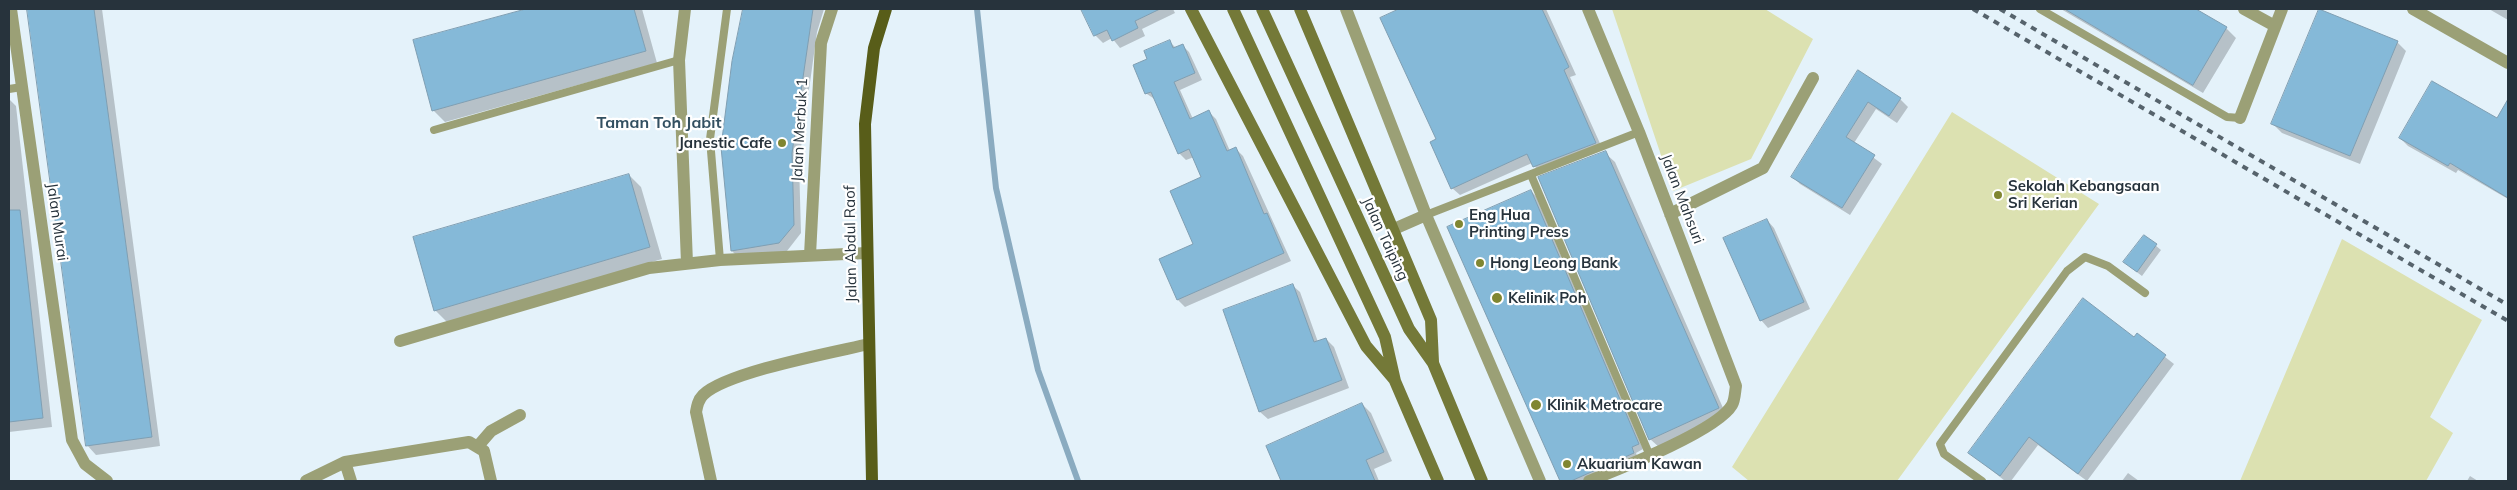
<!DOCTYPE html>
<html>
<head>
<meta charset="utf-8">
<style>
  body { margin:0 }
  #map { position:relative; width:2517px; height:490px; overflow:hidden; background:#e4f2fa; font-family:Mulish,sans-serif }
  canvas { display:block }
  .frame { position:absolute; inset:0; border:10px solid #27333c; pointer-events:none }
</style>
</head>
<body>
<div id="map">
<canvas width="2517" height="490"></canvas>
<div class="frame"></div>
</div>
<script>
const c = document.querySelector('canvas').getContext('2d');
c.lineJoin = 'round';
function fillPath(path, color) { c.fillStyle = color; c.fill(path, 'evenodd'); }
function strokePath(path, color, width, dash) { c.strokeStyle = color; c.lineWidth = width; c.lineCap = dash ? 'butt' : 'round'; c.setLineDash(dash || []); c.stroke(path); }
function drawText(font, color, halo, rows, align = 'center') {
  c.font = font + ' Mulish,sans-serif'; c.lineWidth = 4.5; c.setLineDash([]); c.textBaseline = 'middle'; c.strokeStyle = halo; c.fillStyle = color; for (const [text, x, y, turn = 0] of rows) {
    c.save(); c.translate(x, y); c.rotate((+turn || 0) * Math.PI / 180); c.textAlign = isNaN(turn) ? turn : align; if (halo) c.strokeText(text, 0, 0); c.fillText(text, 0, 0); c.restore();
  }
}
fillPath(new Path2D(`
  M1612 9H1765L1813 39 1751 159 1673 191Z
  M1952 112 2099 204 1897 481H1749L1732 467Z
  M2342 239 2482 320 2430 417 2453 433 2426 481H2240Z`), '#dce1b1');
fillPath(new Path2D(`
  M29 9H102L160 446 96 455 87 445Z
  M530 9H642L657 63 445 122 433 110 414 41Z
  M743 9H824L817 32 799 162 801 233 787 251 739 258 732 251Z
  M1086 9H1173L1175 13 1142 29 1145 36 1120 48 1112 38 1103 43 1095 35 1083 10Z
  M1404 9H1546L1576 75 1570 77 1603 150 1541 174 1532 163 1460 195 1452 188 1438 140 1381 18Z
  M2061 9H2194L2226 28 2236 38 2203 93Z
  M2489 9H2508V20Z
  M1170 42 1176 48 1182 45 1189 52 1202 80 1180 90 1193 119 1209 112 1216 119 1230 151 1236 149 1243 156 1291 261 1185 307 1178 300 1161 260 1195 245 1203 178 1194 157 1186 160 1179 153 1156 100 1147 94 1134 66 1149 59Z
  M2397 42 2406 51 2360 164 2282 133 2273 124Z
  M1858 72 1900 99 1908 107 1897 123 1876 109 1854 143 1882 164 1850 215 1800 184 1793 177Z
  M9 99 16 106 52 427 9 432Z
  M2508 102V199L2458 170 2456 173 2408 146 2400 138 2497 120Z
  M1605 153 1615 162 1727 417 1660 448 1650 439Z
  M629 175 641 187 662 259 447 322 435 310Z
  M1531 191 1536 196 1643 449 1636 453 1638 458 1587 481H1561L1449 228Z
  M1767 220 1774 228 1810 309 1768 328 1761 320Z
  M2144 236 2161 250 2142 276 2130 267Z
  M1292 285 1300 292 1318 342 1326 339 1334 347 1349 388 1268 419 1260 412 1225 310Z
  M2137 335 2174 364 2087 481 2038 445 2011 481H2005L1970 453Z
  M1362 404 1371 413 1392 461 1374 469 1379 481H1283L1267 446Z
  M2128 473 2139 481H2122Z
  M2470 476 2478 481H2467Z`), '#0003');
strokePath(new Path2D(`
  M977 9 996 188 1038 370 1078 481`), '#8aabc0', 6);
const building = new Path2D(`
  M27 9H94L152 437 86 446Z
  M526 9H634L646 51 432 111 413 40Z
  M743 9H813L792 153 794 225 779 243 731 251 721 147 732 61Z
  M1081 9H1160L1135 21 1138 28 1112 41 1107 30 1094 36Z
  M1399 9H1542L1569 67 1564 70 1596 143 1533 167 1527 154 1451 189 1430 142 1436 139 1380 18Z
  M2065 9H2196L2227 27 2193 85Z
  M2319 9 2398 41 2350 156 2271 124Z
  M1170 40 1173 48 1183 44 1195 73 1174 82 1190 119 1209 110 1227 151 1236 147 1264 214 1267 213 1284 253 1177 300 1159 259 1193 244 1170 191 1201 177 1189 149 1178 154 1151 92 1145 94 1133 65 1147 59 1144 51Z
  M1858 70 1901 98 1889 116 1868 102 1846 137 1875 155 1842 208 1791 177Z
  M2432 81 2497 118 2508 99V198L2450 163 2448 166 2399 138Z
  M1606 151 1719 408 1649 440 1538 177Z
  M629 174 650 247 434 311 413 237Z
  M1531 190 1639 444 1632 447 1634 453 1571 481H1560L1447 227Z
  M9 210H20L43 418 9 422Z
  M1767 219 1804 302 1760 321 1723 238Z
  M2144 235 2157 244 2137 272 2123 262Z
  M1293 284 1314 342 1326 338 1342 380 1259 412 1223 310Z
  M2083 298 2134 337 2137 333 2166 355 2078 474 2029 437 2000 476 1968 453Z
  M1362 403 1384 452 1366 460 1375 481H1281L1266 446Z`);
fillPath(building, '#85b9d8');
strokePath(building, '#7f9eb2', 1);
strokePath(new Path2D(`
  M2040 9 2227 117 2240 118
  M9 89 22 87
  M434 130 679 60
  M1531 175 1650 456
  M1426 215 1639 132
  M720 260 710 139 727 9
  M1982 481 1944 454 1940 444 2067 271 2085 257 2108 266 2145 293`), '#9ba076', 8);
strokePath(new Path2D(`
  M11 9 72 440 85 464 107 481
  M685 9 679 60 687 263
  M1346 9 1426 215 1540 481
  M1588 9 1639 132 1736 386C1735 391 1735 400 1732 405 1717 431 1619 469 1589 481
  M2244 9 2275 26
  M2413 9 2508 63
  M2240 118 2282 9
  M1670 214 1763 168 1813 78
  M1394 229 1426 215
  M810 255 821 43 832 9
  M400 341 649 268 720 260 867 253
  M478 446 491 431 520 415
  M345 462 351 481
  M306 481 345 462 469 442 484 451 491 481
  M711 481 696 412C697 406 698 400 703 395 726 372 835 352 869 344`), '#9ba076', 12);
strokePath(new Path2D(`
  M1191 9 1366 346 1394 379
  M1233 9 1385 337 1395 381 1438 481
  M1262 9 1409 329 1433 363 1482 481
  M1300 9 1431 320 1433 362`), '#747938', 12);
strokePath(new Path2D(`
  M872 481 865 124 874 48 886 9`), '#585d19', 12);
strokePath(new Path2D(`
  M1973 9 2508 321
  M2000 9 2508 305`), '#56636c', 4, [6, 6]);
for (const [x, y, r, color] of [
  [782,143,5,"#808631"],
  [1998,195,5,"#808631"],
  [1459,224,5,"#808631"],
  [1480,263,5,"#808631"],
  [1497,298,6,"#808631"],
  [1536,405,6,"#808631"],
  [1567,464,5,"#808631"]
]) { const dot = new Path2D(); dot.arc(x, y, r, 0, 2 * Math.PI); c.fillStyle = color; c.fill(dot); strokePath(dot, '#fff', 2); }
drawText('15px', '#27333c', '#fff', [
  ["Jalan Merbuk 1",800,130,-87],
  ["Jalan Mahsuri",1682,199,69],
  ["Jalan Murai",57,222,82],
  ["Jalan Taiping",1385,239,65],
  ["Jalan Abdul Raof",851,244,-91]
]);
drawText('bold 15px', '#27333c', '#fff', [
  ["Janestic Cafe",772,143,"right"],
  ["Sekolah Kebangsaan",2008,186],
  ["Sri Kerian",2008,203],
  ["Eng Hua",1469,215],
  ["Printing Press",1469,232],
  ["Hong Leong Bank",1490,263],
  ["Kelinik Poh",1508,298],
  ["Klinik Metrocare",1547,405],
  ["Akuarium Kawan",1577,464]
], 'left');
drawText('bold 16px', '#335061', '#fff', [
  ["Taman Toh Jabit",659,123]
]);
</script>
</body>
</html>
